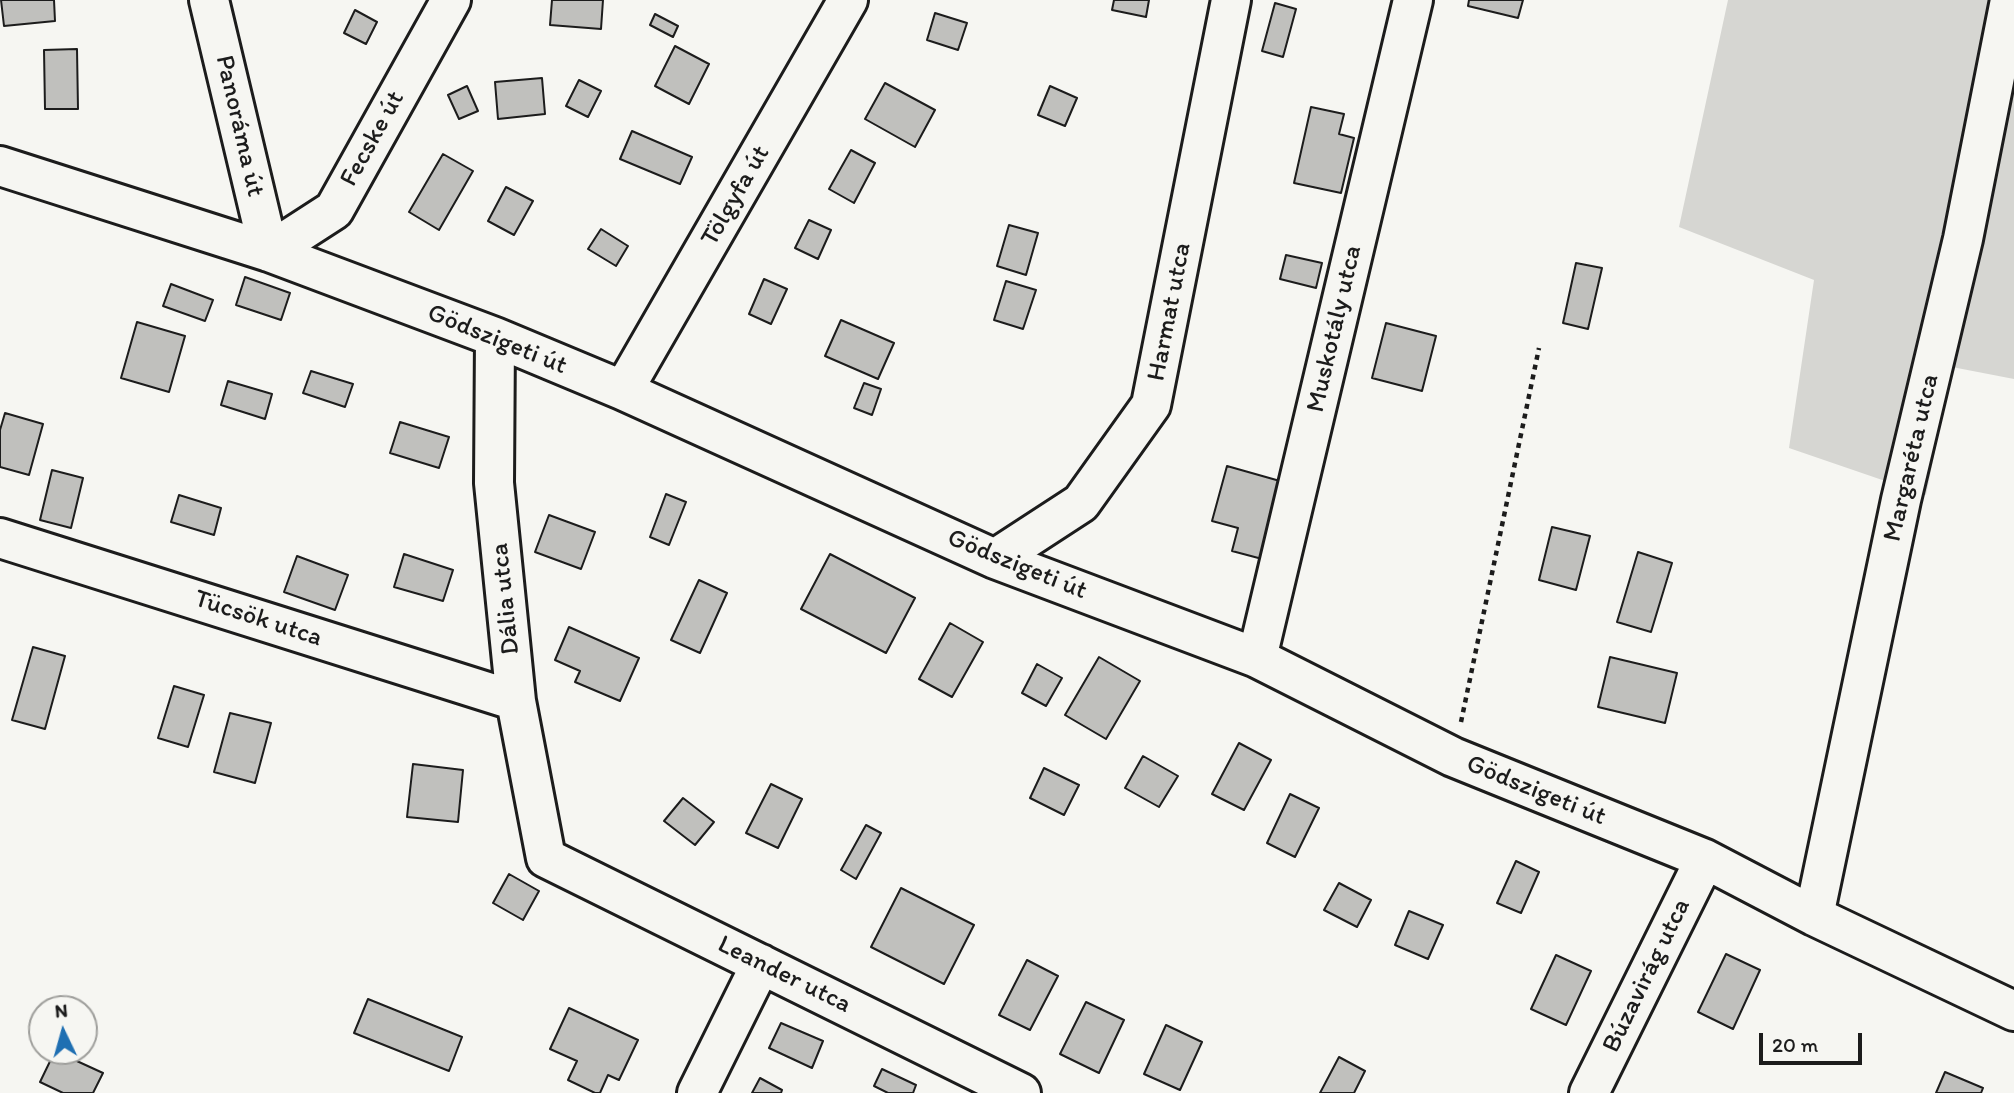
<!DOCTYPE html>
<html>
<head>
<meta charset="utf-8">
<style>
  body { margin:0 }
  #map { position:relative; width:2014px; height:1093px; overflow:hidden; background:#f6f6f2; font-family:Itim,sans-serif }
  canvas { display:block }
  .north { position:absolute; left:28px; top:995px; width:70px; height:70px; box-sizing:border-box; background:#f6f6f2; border:2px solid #9f9f9c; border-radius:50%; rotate:355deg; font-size:19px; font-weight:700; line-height:28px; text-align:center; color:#1c1c1c }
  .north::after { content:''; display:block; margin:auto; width:24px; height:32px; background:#1f6fb2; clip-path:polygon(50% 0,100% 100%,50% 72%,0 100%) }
  .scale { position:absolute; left:1759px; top:1033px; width:103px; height:32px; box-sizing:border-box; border:4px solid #1c1c1c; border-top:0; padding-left:9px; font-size:21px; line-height:24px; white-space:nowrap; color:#1c1c1c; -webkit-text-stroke:5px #f6f6f2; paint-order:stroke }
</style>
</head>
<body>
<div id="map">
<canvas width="2014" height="1093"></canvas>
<div class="north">N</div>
<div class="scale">20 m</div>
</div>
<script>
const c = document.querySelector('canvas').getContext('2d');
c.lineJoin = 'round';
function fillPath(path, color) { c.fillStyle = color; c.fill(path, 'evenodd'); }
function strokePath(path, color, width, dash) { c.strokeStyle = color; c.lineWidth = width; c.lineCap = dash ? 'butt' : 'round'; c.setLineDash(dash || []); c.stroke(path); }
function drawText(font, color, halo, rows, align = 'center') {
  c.font = font + ' Itim,sans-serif'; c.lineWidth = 5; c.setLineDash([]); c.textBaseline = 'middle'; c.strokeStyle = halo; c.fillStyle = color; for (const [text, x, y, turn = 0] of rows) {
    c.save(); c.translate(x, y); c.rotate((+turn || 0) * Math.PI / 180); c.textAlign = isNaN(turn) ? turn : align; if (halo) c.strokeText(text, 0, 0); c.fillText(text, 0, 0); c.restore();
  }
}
fillPath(new Path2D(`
  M1728 0H2014V379L1952 367 1926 495 1789 448 1814 280 1679 227Z`), '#d6d6d2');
const building = new Path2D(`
  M1 0H54L55 21 4 26Z
  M552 0H603L601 29 550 25Z
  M1114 0H1149L1146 17 1112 10Z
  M1469 0H1523L1518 18 1468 6Z
  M1275 3 1296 9 1283 57 1262 51Z
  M355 10 377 22 366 44 344 33Z
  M935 13 967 23 958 50 927 40Z
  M655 14 678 26 673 37 650 25Z
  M675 46 709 64 689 104 655 86Z
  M77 49 78 109H45L44 50Z
  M542 78 545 114 498 119 495 82Z
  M579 80 601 91 588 117 566 106Z
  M885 83 935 110 915 147 865 119Z
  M467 86 478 111 459 119 448 95Z
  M1050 86 1077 98 1065 126 1038 115Z
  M1311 107 1344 114 1339 134 1354 138 1341 193 1294 183Z
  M632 131 692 157 680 184 620 159Z
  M851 150 875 163 854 203 829 189Z
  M443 154 473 171 439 230 409 212Z
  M506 187 533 201 514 235 488 221Z
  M809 220 831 230 818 259 795 248Z
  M1009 225 1038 233 1026 275 997 266Z
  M601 229 628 246 616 266 588 249Z
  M1286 255 1322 263 1316 288 1280 279Z
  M1576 263 1602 268 1588 329 1563 323Z
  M245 277 290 293 281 320 236 305Z
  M764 279 787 289 771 324 749 314Z
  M1006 281 1036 290 1023 329 994 320Z
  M171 284 213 300 205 321 163 306Z
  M841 320 894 343 878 379 825 356Z
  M137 322 185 336 169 392 121 378Z
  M1386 323 1436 336 1422 391 1372 378Z
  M311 371 353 384 345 407 303 393Z
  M228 381 272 394 265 419 221 405Z
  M864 383 881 389 872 415 854 408Z
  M5 413 43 424 29 475 0 467V430Z
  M400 422 449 437 439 468 390 453Z
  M1227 466 1287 483 1266 560 1232 551 1238 528 1212 521Z
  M52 470 83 478 71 528 40 520Z
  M666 494 686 502 669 545 650 537Z
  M179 495 221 508 214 535 171 522Z
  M549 515 595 532 581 569 535 552Z
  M1552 527 1590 536 1576 590 1539 580Z
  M1638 552 1672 563 1651 632 1617 622Z
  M404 554 453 570 443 601 394 587Z
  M830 554 915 598 886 653 801 609Z
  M297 556 348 575 335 610 284 592Z
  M699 580 727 593 700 653 671 640Z
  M950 623 983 642 952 697 919 679Z
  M569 627 639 658 620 701 575 682 580 671 555 660Z
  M33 647 65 656 45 729 12 720Z
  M1099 657 1140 681 1106 739 1065 715Z
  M1610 657 1677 673 1665 723 1598 707Z
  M1037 664 1062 678 1046 706 1022 693Z
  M174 686 204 695 188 747 158 738Z
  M230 713 271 723 255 783 214 772Z
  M1239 743 1271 760 1244 810 1212 794Z
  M1143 756 1178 776 1159 807 1125 788Z
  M413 764 463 770 458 822 407 817Z
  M1044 768 1079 785 1064 815 1030 798Z
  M771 784 802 799 778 848 746 833Z
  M1290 794 1319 808 1295 857 1267 843Z
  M683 798 714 822 695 845 664 821Z
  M866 825 881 833 856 879 841 870Z
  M1516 861 1539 872 1521 913 1497 903Z
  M509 874 539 891 523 920 493 903Z
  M1339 883 1371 900 1357 927 1324 910Z
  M901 888 974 925 944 984 871 947Z
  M1409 911 1443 925 1428 959 1395 945Z
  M1726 954 1760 970 1733 1029 1698 1012Z
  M1556 955 1591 971 1566 1025 1531 1009Z
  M1027 960 1058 976 1030 1030 999 1015Z
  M368 999 462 1037 449 1071 354 1033Z
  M1086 1002 1124 1020 1099 1073 1060 1054Z
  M569 1008 638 1040 619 1080 608 1075 600 1093H595L568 1080 577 1061 550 1049Z
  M781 1023 823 1041 812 1068 769 1048Z
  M1166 1025 1202 1042 1180 1090 1144 1074Z
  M55 1051 103 1073 93 1093H63L40 1082Z
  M1339 1057 1365 1071 1354 1093H1320Z
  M882 1069 916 1085 913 1093H888L874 1086Z
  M1945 1072 1983 1088 1981 1093H1936Z
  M760 1078 782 1090 781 1093H752Z`);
fillPath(building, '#c0c0bd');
strokePath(building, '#1c1c1c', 2);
const street = new Path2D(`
  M209 0 269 252 334 210 451 0
  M0 166 269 252 495 337 622 390 995 559 1257 658 1453 757 1705 859 1814 916 2014 1011
  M495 337 494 483 516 701 546 858 1021 1093
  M622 390 624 389 848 0
  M0 538 516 701
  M995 559 1081 503 1151 405 1231 0
  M1257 658 1413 0
  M1814 916 1901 500 1963 239 2010 0
  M697 1093 761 964
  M1589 1093 1705 859`);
strokePath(street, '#1c1c1c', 44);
strokePath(new Path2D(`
  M1461 722 1539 348`), '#1c1c1c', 4.5, [5, 5]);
strokePath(street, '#f6f6f2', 38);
drawText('26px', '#1c1c1c', '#f6f6f2', [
  ["Panoráma út",239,126,77],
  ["Fecske út",373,139,-61],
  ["Tölgyfa út",736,196,-60],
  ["Harmat utca",1170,312,-79],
  ["Muskotály utca",1335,329,-77],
  ["Gödszigeti út",497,340,22],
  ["Margaréta utca",1912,458,-77],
  ["Gödszigeti út",1017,565,22],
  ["Dália utca",506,599,-96],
  ["Tücsök utca",258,619,18],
  ["Gödszigeti út",1536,791,22],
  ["Leander utca",784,975,26],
  ["Búzavirág utca",1647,976,-64]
]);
</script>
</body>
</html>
